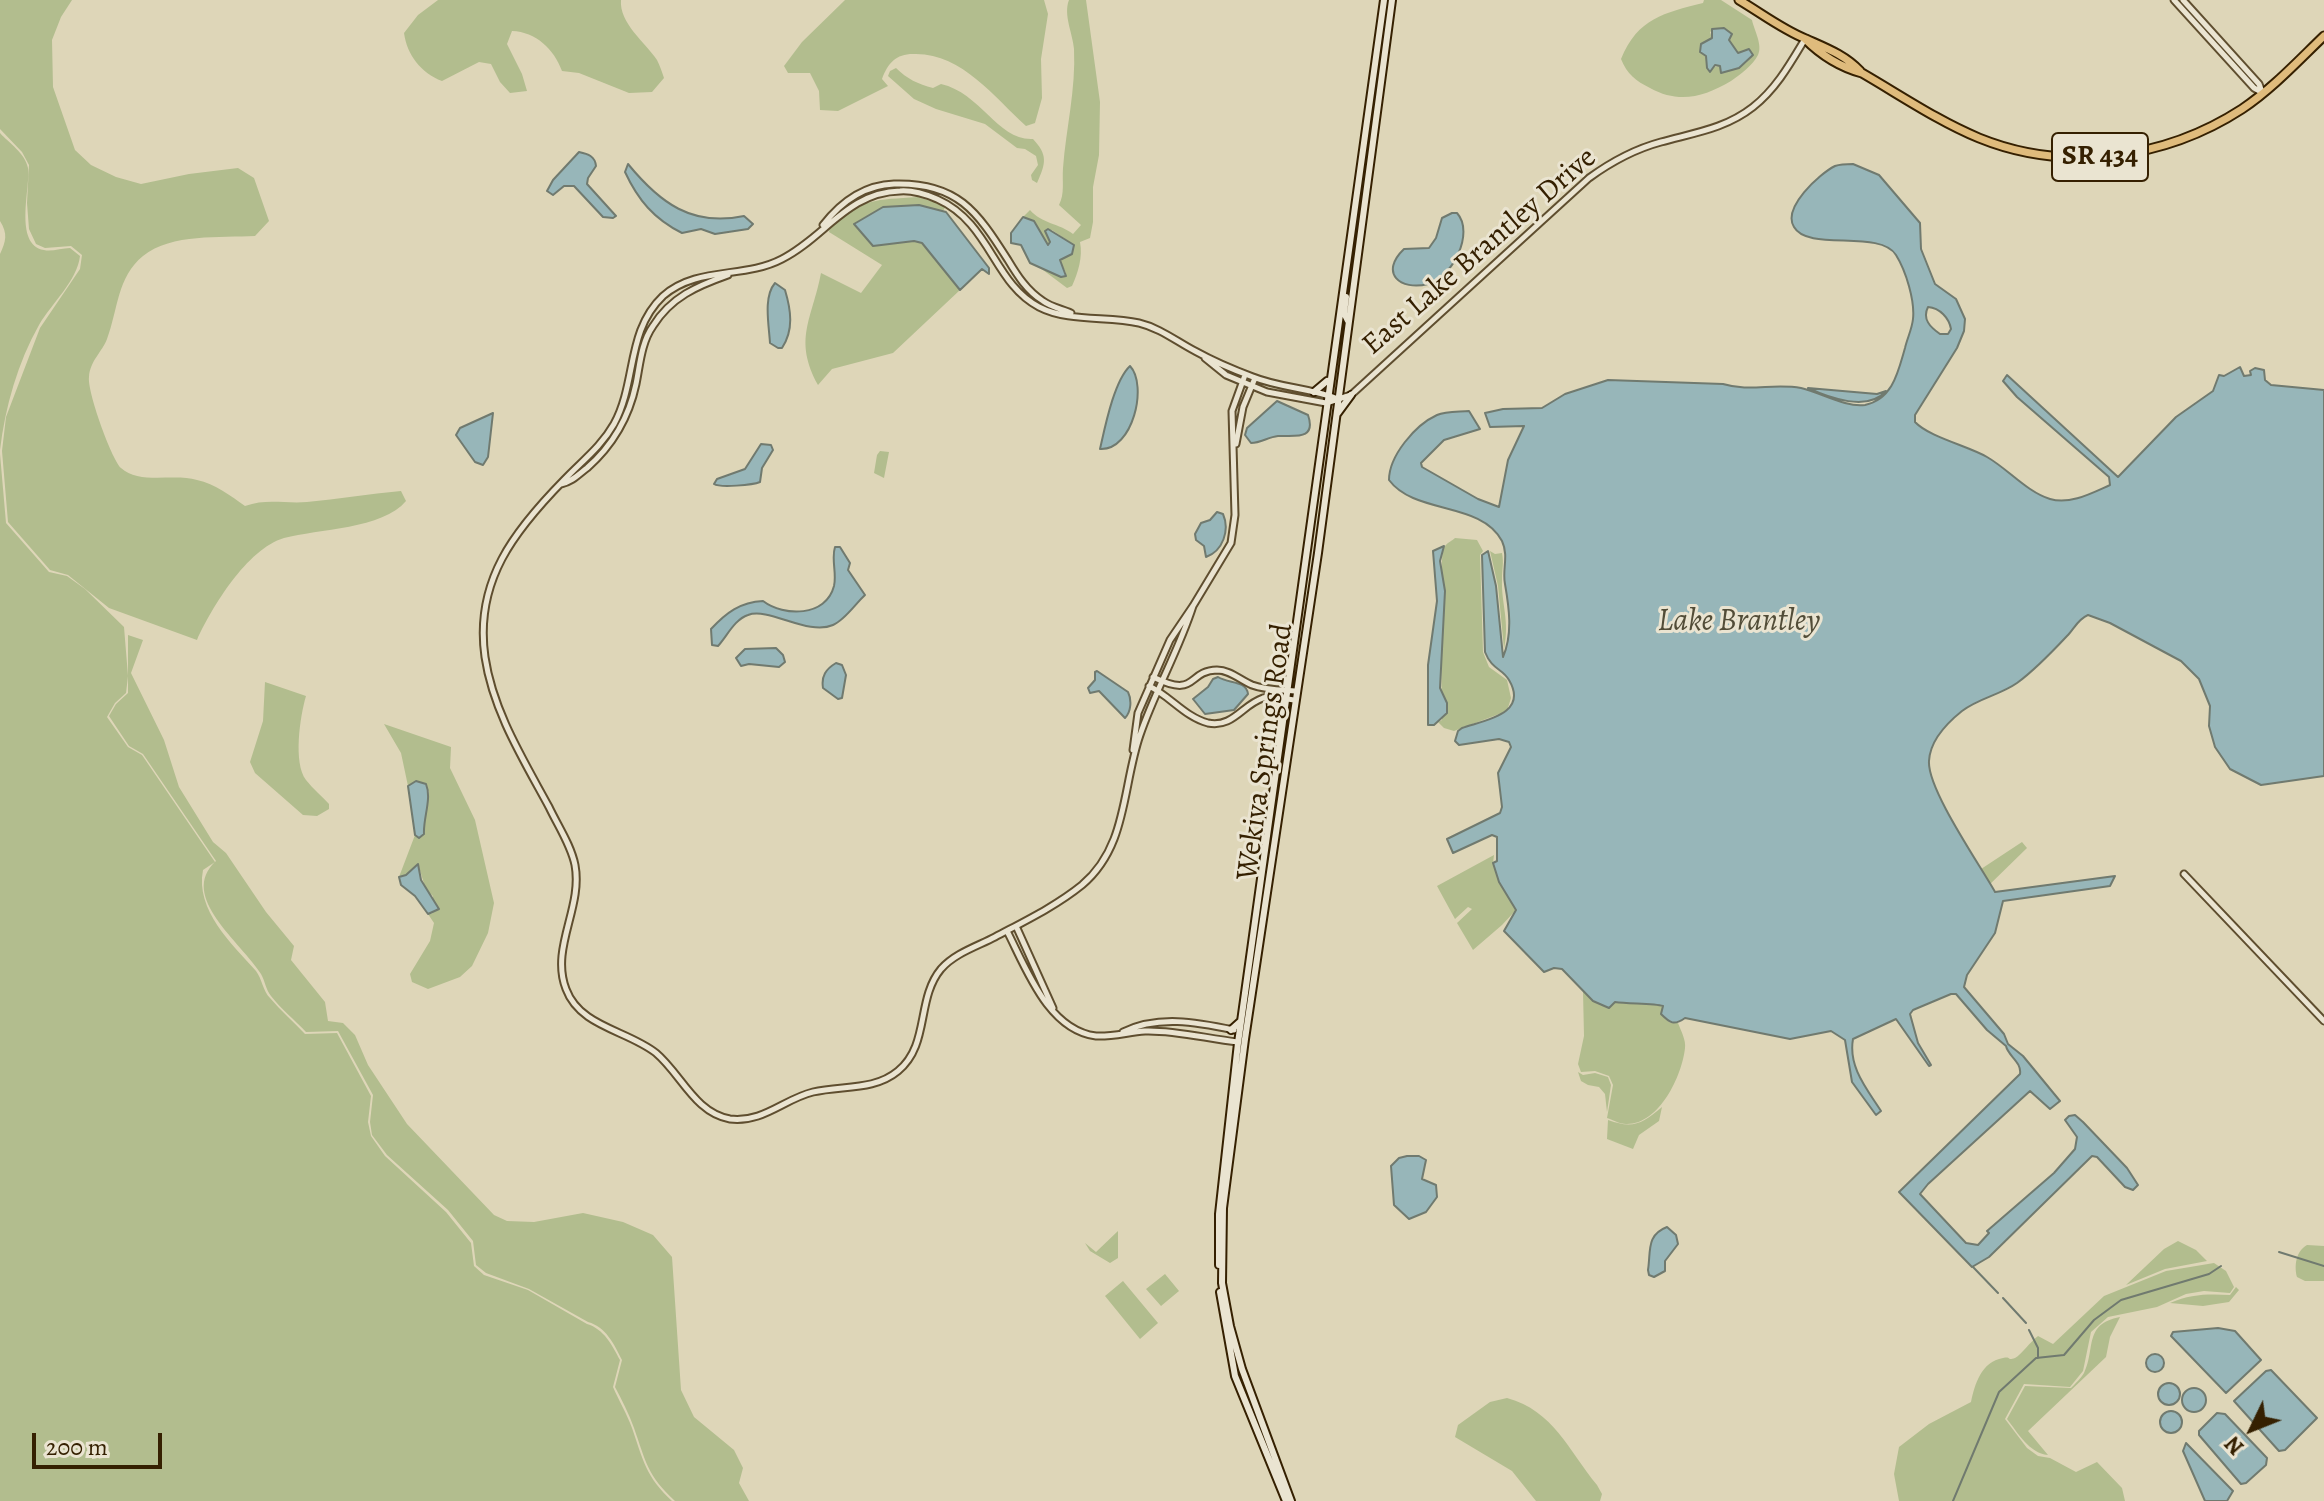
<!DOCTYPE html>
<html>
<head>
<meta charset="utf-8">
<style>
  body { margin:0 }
  #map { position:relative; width:2324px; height:1501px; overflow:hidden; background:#ded6b8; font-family:Alegreya,serif }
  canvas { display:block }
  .north { position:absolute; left:2212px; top:1389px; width:80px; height:80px; -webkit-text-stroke:6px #eae4d1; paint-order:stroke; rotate:227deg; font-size:22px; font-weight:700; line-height:32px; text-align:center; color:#352001 }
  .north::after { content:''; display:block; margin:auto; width:28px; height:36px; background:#352001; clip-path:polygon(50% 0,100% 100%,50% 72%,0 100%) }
  .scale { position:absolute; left:32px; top:1433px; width:130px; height:36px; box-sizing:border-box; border:4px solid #352001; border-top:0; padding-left:10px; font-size:24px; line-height:28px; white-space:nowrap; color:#352001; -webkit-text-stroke:6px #eae4d1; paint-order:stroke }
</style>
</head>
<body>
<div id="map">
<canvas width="2324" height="1501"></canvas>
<div class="north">N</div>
<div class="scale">200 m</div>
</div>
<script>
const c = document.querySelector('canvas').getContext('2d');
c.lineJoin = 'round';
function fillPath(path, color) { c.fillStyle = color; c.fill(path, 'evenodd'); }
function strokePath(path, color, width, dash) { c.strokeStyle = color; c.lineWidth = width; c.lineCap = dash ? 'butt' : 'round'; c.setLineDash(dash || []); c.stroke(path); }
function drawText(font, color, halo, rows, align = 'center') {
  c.font = font + ' Alegreya,serif'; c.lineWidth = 6; c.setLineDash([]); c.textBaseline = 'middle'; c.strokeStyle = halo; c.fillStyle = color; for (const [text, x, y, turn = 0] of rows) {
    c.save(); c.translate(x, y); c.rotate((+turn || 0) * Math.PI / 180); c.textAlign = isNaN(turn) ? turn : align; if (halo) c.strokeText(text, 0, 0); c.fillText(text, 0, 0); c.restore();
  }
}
fillPath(new Path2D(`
  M0 0H72L61 17 52 40 53 87 75 150 91 165 116 177 141 184 189 174 238 168 254 178 269 221 255 236C220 238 172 233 143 256 117 277 118 310 107 339 102 352 90 361 89 377 87 391 111 458 121 468 139 485 174 473 197 480 215 484 231 496 245 506 267 498 285 504 307 502 338 499 369 494 401 491L406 501C383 529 318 529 284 538 247 549 212 607 197 640L109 608 68 575 50 570 8 522 2 451 6 417 40 328 80 269 82 255 71 246 45 248 36 244 29 229 27 203 29 165 22 152 0 129Z
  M438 0H621C619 23 645 42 657 60 660 66 662 72 664 78L652 92 629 93 579 73 562 71C554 49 536 32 512 31L507 44 522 74 527 91 510 93 500 82 491 64 479 62 442 81C421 73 407 55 404 33L418 15Z
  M845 0H1044L1048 14 1041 59 1042 98 1035 123 1026 126C994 97 961 52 913 54 896 54 888 63 882 79L888 86 838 111 820 110 819 91 810 73H788L784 66 802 42Z
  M1069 0H1086L1100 102 1099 155 1093 187V222L1090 238 1080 242C1083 257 1078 273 1072 286L1067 288 1039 267 1061 277 1066 273 1060 260 1069 256 1074 245 1052 230 1045 231 1050 242 1048 245 1037 227 1023 217 1030 210C1042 224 1059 223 1073 234L1081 225 1059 205C1065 193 1062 182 1063 168 1066 129 1076 89 1074 49 1073 34 1063 15 1069 0Z
  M1704 0H1721L1752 20C1754 30 1763 45 1758 55 1753 65 1740 75 1731 81 1704 97 1679 104 1650 88 1636 81 1627 74 1621 59 1638 18 1664 13 1703 3ZM1716 28 1730 32 1729 40 1738 53 1750 50 1753 55C1744 67 1734 70 1721 73L1720 66 1707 68 1706 56 1700 50 1703 43H1707L1712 38 1710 32Z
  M896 68C907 79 918 84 933 88L941 84C981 93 998 141 1033 139 1048 155 1046 163 1037 183L1032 180 1031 175 1038 165 1036 156 1025 149 1017 148 985 124 936 109 914 99 888 76 890 71Z
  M0 133C9 143 25 153 28 168 31 186 13 245 44 250 51 252 62 248 70 248L80 256C77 281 52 303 39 325 18 362 5 407 0 450V254C6 241 8 234 0 221Z
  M918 197 946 206 943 211C908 203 885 203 854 224L898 243 914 241 922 243 960 290 893 353 832 369 818 385C793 339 812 320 821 273L861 293 882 265 829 232 830 225C866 198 874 200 918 197Z
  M880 451 889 452 884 478 874 473 877 455Z
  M0 454 6 523 49 572 67 576 85 589 124 627 128 676 126 693 115 703 107 717 128 747 142 755 215 862 203 870C195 910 232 944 256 971 262 979 263 991 270 998 281 1011 294 1022 305 1034L337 1033 371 1096 368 1122 371 1136 385 1156 446 1212 471 1243 474 1266 484 1275 528 1290 587 1324C604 1329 612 1345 620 1360L613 1387C619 1401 627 1414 632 1428 643 1460 646 1477 672 1501H0Z
  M1455 538 1477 540 1483 551 1480 555 1483 652 1489 667 1507 680 1511 698 1507 711 1454 731 1444 728 1438 722 1442 720 1441 648C1448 625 1437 554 1445 546 1448 542 1452 541 1455 538Z
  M1490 551 1495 554 1502 553C1504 563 1502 569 1502 579 1501 604 1510 620 1504 649L1498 586Z
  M128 635 143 640 131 673 164 740 179 787 213 842 226 853 266 912 294 946 291 960 325 1002 328 1021 343 1023 355 1035 368 1065 407 1124 494 1215 507 1221 534 1222 583 1213 623 1222 653 1235 672 1257 681 1390 694 1417 734 1450 743 1468 739 1483 749 1501H675C647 1475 646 1462 634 1428 629 1414 622 1400 615 1387L622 1360C614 1344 606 1327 588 1322L529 1289 486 1273 476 1265 473 1241 448 1210 387 1155 372 1135 370 1122 373 1095 338 1031 306 1032C295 1020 281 1009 271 996 266 990 265 981 261 974 242 943 177 896 216 861L143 754 129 746 109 716 116 704 128 693Z
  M265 682 306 696C300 716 293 763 306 780 313 789 322 796 329 804V809L317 816 303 815 255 773 250 762 263 721Z
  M384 724 451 747 450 768 475 820 494 903 488 933 472 966 460 977 428 989 412 982 410 974 430 941 434 923 428 914 433 913V896L426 890 418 864 406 875 399 877 415 835 419 838 424 834 423 822 429 791 412 783 408 786 401 753Z
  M2022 842 2027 848 1985 889 1975 873Z
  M1494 855 1493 863 1499 882 1516 910 1502 925 1473 950 1457 923 1472 909 1468 907 1455 919 1437 886Z
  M1583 991 1593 1001 1661 1004 1664 1006 1661 1014 1670 1023H1678C1681 1031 1686 1040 1685 1048 1682 1076 1659 1125 1626 1124 1620 1124 1613 1120 1607 1118L1613 1085 1609 1076 1595 1071 1581 1072 1578 1064 1584 1036Z
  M1578 1072 1583 1075 1595 1073 1608 1077 1611 1085 1607 1112 1605 1094 1599 1087 1588 1085 1581 1081Z
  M1662 1107 1659 1121 1639 1135 1633 1149 1607 1139 1608 1120C1633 1129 1642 1124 1662 1107Z
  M1118 1231V1258L1110 1263 1090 1251 1085 1243 1096 1252Z
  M2178 1241 2196 1250 2207 1261 2165 1269 2126 1285 2164 1249Z
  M2307 1245 2324 1246V1281H2305L2297 1277C2294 1266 2296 1251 2307 1245Z
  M2214 1263 2226 1271 2234 1287 2230 1293 2204 1291 2186 1294 2157 1307 2108 1317 2091 1332 2083 1371 2070 1387 2024 1384 2005 1419 2027 1448 2038 1456 2050 1458 2076 1472 2097 1462 2122 1488 2125 1501H1899L1894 1474 1899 1447 1929 1424 1971 1402C1975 1384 1981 1362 2003 1358 2012 1356 2006 1361 2015 1358 2021 1355 2031 1341 2038 1336L2053 1344 2104 1296 2166 1271Z
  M1165 1274 1179 1291 1161 1306 1146 1289Z
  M1123 1281 1158 1323 1140 1339 1105 1296Z
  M2236 1287 2239 1290 2229 1302 2203 1306 2170 1303C2191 1294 2207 1294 2230 1295Z
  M2120 1317 2110 1337 2106 1357 2028 1431 2048 1455C2029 1453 2018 1433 2007 1419L2025 1386 2071 1388C2075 1384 2081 1378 2084 1373 2096 1349 2083 1324 2120 1317Z
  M1507 1398C1554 1411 1568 1450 1597 1485L1602 1494 1600 1501H1536L1512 1471 1455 1437 1458 1425 1490 1402Z`), '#b2bd8e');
const water = new Path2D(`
  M1724 28 1732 34 1729 40 1738 53 1749 49 1753 55 1739 68 1721 73 1720 66 1715 65 1710 72 1707 68 1706 56 1700 52 1701 44 1712 38V29Z
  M579 152C588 154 595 156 596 166L588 178 587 184 616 216 613 218 603 217 574 186H564L553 195 547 191 553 180Z
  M628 164C660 203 692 227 744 216L753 224 748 229 715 234 701 229 682 233C654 219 638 200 625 172Z
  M1853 164 1879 175 1920 223 1921 249 1935 284 1956 299 1965 319 1964 331 1957 348 1915 415V422C1929 437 1968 446 1987 457 2008 469 2027 492 2050 499 2070 505 2092 493 2110 485L2109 477 2017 397 2003 381 2007 375 2118 477 2176 417 2213 391 2219 375 2224 376 2240 367 2244 376 2251 375 2250 371 2255 368 2264 370 2265 380 2271 385 2324 390V776L2261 785 2230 769 2215 747 2209 726 2210 706 2199 679 2181 661 2110 623 2088 615C2078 619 2074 629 2067 636 2052 652 2035 670 2017 683 2000 695 1979 698 1962 711 1947 723 1930 741 1929 761 1927 789 1980 865 1995 892L2115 876 2110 886 2003 901 1995 933 1967 975 1964 987 2004 1034 2008 1044 2023 1056 2060 1101 2050 1109 2030 1091 1928 1184 1920 1194 1966 1243 1978 1245 1989 1233 1987 1231 2054 1173 2075 1149 2077 1137 2065 1120 2069 1116 2075 1115 2083 1122 2127 1168 2138 1185 2133 1190 2125 1187 2097 1157 2092 1156 1989 1257 1972 1267 1899 1192 2020 1074C2022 1062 2008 1056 2006 1046L1987 1030 1956 994H1951L1913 1010 1910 1014 1918 1043 1931 1065 1929 1066 1896 1019 1853 1039C1848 1067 1867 1089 1881 1111L1876 1115 1852 1082 1845 1040 1831 1031 1790 1039 1685 1018C1674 1026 1670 1023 1661 1014L1663 1006C1654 1003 1629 1004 1615 1002L1609 1008 1593 1001 1562 969 1554 968 1544 972 1504 931 1516 910 1499 882 1493 863 1497 861V837L1492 835 1453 853 1447 839 1500 813 1502 807 1498 773 1511 747 1509 742 1499 739 1459 745 1455 741 1458 731 1462 728C1485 720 1529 714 1509 680 1502 668 1492 670 1485 652L1482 555 1488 551 1496 586 1503 657C1513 634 1509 607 1505 584 1502 570 1509 556 1502 541 1481 501 1415 515 1389 480 1389 456 1415 425 1437 415 1446 411 1459 412 1469 411L1480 429 1444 440 1421 463 1422 467 1478 499 1499 507 1508 460 1524 426 1490 427 1485 413 1503 409 1542 408 1565 394 1608 380 1723 384C1749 392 1774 383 1801 388 1819 392 1847 408 1865 405 1893 399 1898 372 1905 348 1907 339 1912 329 1913 319 1915 301 1906 271 1896 255 1880 229 1808 252 1794 227 1782 208 1819 174 1835 166 1841 164 1847 164 1853 164ZM1928 307C1940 308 1949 318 1951 329L1948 334H1940C1930 327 1922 319 1928 307Z
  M919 205 946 212 989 268V274L982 269 960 290 922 243 914 241 873 246 854 224 883 207Z
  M1452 213H1457C1475 233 1452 278 1428 284 1400 291 1379 273 1404 249L1429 248 1436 238 1442 218Z
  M1023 217 1034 221 1048 245 1050 242 1045 231 1048 229 1074 245 1072 254 1060 260 1066 276 1061 277 1030 263 1021 245 1011 243V233Z
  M775 283 785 290C791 310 794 330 782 348H778L770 343C769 325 763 297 775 283Z
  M1130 366C1148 385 1133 451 1100 449 1105 427 1114 381 1130 366Z
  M1808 388 1877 394 1886 391C1868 412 1829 398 1808 388Z
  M1277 401 1308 415C1317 441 1293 435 1278 436 1268 437 1261 443 1251 443L1245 435 1247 428Z
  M493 413 488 457 483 465 475 462 456 435 460 428Z
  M761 444 771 445 773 450 762 468 760 482C753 485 720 488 714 484L717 479 745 469Z
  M1217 512 1223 514C1230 530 1223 551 1206 557L1204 546 1196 540 1195 534 1201 523 1210 520Z
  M1444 546 1440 561 1445 591 1440 688 1447 703V713L1434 725H1428V665L1437 601 1433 551Z
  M835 547H840L850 563 848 570 865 595C856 603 845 620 833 625 808 636 769 607 748 615 735 619 727 636 718 646L712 645 711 629C726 613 740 602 763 601 784 617 826 617 834 586 837 573 831 559 835 547Z
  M776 648 783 655 785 662 779 667 749 664 741 666 736 658 745 649Z
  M836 663 842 665 846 675 842 698 838 699 823 688C821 676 826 669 836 663Z
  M1097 671 1128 692C1132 700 1131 712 1125 718L1099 691 1090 693 1088 688 1095 680V672Z
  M1218 677C1229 684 1246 680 1248 694L1234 710 1205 714 1193 699 1208 687 1213 679Z
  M416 781 426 784C432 799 423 818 424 834L419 838 415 835 408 786Z
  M418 864 421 880 439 909 428 914 415 896 401 885 399 877 406 875Z
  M1407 1156H1419L1426 1160 1422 1179 1436 1185 1437 1197 1426 1212 1409 1219 1394 1205 1391 1166 1399 1158Z
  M1667 1227 1676 1235 1678 1244 1665 1261V1271L1654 1277 1649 1275 1648 1270C1651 1251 1646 1235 1667 1227Z
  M2218 1328 2235 1331 2261 1360 2226 1393 2171 1336 2173 1332Z
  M2146 1363a9 9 0 1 1 18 0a9 9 0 1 1-18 0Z
  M2271 1370 2317 1418 2285 1450 2279 1451 2234 1401 2266 1371Z
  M2158 1394a11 11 0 1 1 22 0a11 11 0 1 1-22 0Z
  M2182 1400a12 12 0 1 1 24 0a12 12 0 1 1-24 0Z
  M2160 1422a11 11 0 1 1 22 0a11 11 0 1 1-22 0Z
  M2217 1413 2225 1414 2267 1458 2266 1465 2246 1483 2241 1484 2199 1435V1431Z
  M2186 1443 2233 1491 2227 1501H2205L2183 1451Z`);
fillPath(water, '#97b6b9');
strokePath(water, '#707a6f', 2);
strokePath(new Path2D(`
  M2279 1252 2324 1266
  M1973 1267 1998 1293
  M2003 1298 2026 1323
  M2029 1330 2038 1348V1358
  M1953 1501 1999 1392 2036 1358 2064 1355 2094 1320 2121 1300 2209 1274 2221 1266`), '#707a6f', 2);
const tertiary = new Path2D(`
  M2174 0 2254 88 2263 93
  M2183 0 2259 84 2262 92
  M823 225C841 202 864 185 894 184 957 182 977 211 1008 260 1017 275 1027 291 1043 301 1051 307 1062 309 1071 313
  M1205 358 1226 375 1267 392 1326 403 1351 395 1589 178C1611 162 1635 149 1661 142 1693 133 1725 129 1753 107 1776 89 1790 64 1805 39
  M1236 444 1243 407 1255 378
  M561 484C572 482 579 474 587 468 612 446 629 417 636 384 640 365 641 343 653 326 671 297 697 286 728 275
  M1193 606C1179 650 1155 691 1140 735 1122 787 1128 846 1082 885 1056 906 1025 921 995 937 978 946 955 953 941 969 916 999 930 1045 898 1071 874 1091 842 1085 813 1092 784 1099 763 1123 730 1119 695 1113 681 1074 656 1053 627 1030 580 1027 566 989 550 948 583 908 575 865 571 845 558 826 549 807 523 759 493 711 485 657 474 581 515 530 564 480 582 461 601 447 614 424 637 382 626 331 663 296 697 266 744 279 782 259 824 238 848 192 900 191 913 190 925 194 937 199 991 223 993 283 1039 307 1068 322 1107 316 1139 323 1160 328 1176 341 1195 351 1213 361 1234 370 1253 377 1280 388 1311 388 1338 399
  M1153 677C1198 699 1186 671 1217 670 1230 670 1240 680 1252 685 1265 690 1281 690 1295 691
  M1149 686C1170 696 1185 717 1208 723 1233 728 1242 705 1263 698 1273 695 1285 699 1294 700
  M1133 750 1138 713 1170 640 1193 606 1231 543 1235 515 1232 411 1245 375
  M2184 874 2324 1021
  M1016 926 1053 1008
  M1007 931C1026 968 1048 1030 1096 1036 1112 1037 1129 1032 1145 1031 1176 1030 1208 1039 1238 1042
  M1123 1032C1158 1015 1196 1022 1234 1030`);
const secondary = new Path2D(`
  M1346 297 1344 313 1348 321
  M1314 392 1327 381
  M1337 414 1351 395
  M1231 1030 1241 1021
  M1219 1265V1214L1238 1043 1384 0
  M1220 1292 1235 1376 1286 1501
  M1291 1501 1242 1369 1230 1326 1222 1283 1223 1208 1245 1039 1318 553 1392 0`);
const primary = new Path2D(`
  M1739 0C1761 13 1783 30 1806 39 1826 48 1845 55 1860 71
  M1805 39C1821 55 1840 67 1862 73 1900 95 1938 121 1979 138 2065 173 2165 159 2242 109 2272 89 2298 61 2324 36`);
strokePath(tertiary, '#5f4e2f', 9);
strokePath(secondary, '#352001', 10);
strokePath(primary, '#352001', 11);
strokePath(tertiary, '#eae4d1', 5);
strokePath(secondary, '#eae4d1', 6);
strokePath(primary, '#dfbb7c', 7);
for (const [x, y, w] of [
  [2100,157,96]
]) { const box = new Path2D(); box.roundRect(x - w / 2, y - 24, w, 48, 6); c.fillStyle = '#eae4d1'; c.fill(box); strokePath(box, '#352001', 2); }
drawText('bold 28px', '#352001', null, [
  ["SR 434",2100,157]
]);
drawText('30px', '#352001', '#eae4d1', [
  ["East Lake Brantley Drive",1480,252,-41],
  ["Wekiva Springs Road",1266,752,-82]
]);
drawText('italic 32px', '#524d38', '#eae4d1', [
  ["Lake Brantley",1739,622]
]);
</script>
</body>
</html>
